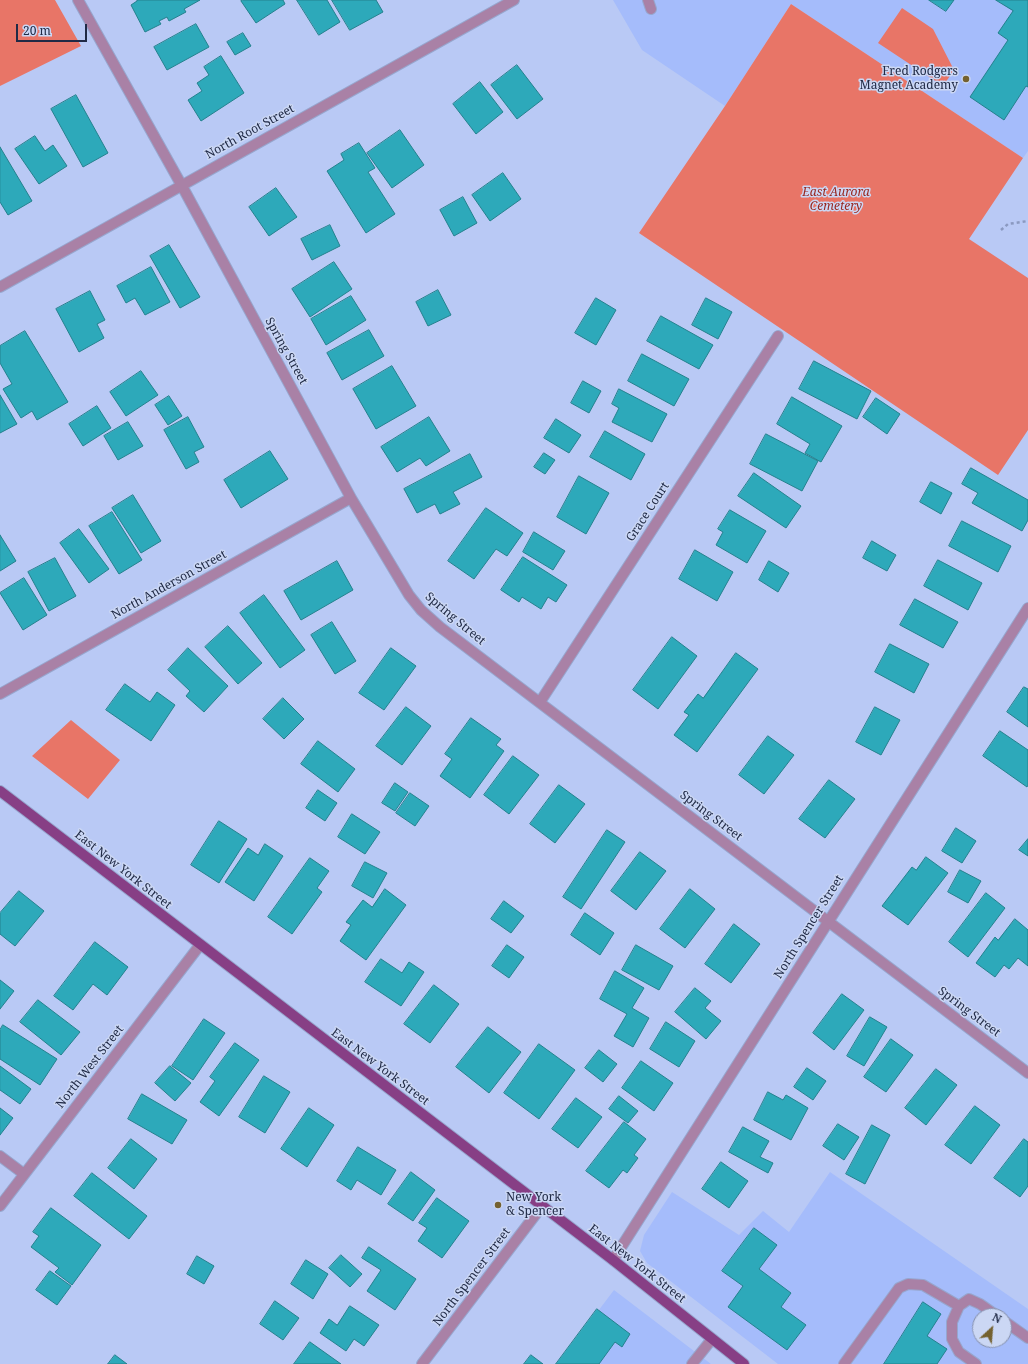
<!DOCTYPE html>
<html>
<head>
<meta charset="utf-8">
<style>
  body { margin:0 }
  #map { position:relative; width:1028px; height:1364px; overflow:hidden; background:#b9c9f5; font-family:"Noto Serif",serif }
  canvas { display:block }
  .north { position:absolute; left:972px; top:1308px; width:40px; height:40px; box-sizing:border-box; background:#cbd7f4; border:1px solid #8792ae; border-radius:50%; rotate:26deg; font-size:11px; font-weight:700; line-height:16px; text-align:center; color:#202a46 }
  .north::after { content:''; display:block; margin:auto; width:14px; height:18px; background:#74612f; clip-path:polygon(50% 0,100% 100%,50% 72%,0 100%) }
  .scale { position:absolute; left:16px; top:24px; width:71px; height:18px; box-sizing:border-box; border:2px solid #202a46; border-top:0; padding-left:5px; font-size:12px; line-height:14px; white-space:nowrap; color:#202a46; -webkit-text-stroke:3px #cbd7f4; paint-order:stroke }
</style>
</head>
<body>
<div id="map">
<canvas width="1028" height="1364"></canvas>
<div class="north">N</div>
<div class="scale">20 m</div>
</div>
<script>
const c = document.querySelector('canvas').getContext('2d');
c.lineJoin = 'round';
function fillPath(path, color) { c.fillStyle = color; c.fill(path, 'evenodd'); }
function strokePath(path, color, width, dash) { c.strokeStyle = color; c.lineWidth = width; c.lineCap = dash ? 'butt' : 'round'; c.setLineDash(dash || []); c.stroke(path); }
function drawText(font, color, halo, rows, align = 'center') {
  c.font = font + ' "Noto Serif",serif'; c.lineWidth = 3; c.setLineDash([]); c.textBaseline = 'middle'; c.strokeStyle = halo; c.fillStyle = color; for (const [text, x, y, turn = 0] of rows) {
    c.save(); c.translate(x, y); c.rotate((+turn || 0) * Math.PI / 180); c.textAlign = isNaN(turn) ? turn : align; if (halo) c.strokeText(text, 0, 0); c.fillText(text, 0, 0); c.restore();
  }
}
fillPath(new Path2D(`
  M613 0H1028V151L1023 158 791 4 725 106 642 50Z
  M830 1172 1028 1309V1364H778L647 1263 640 1251 644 1235 672 1192 739 1235 763 1211 789 1232ZM980 1316H1004V1340H980Z
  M614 1290 711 1364H558Z`), '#a5bcfb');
fillPath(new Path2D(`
  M0 0H55L81 46 0 86Z
  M791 4 1023 158 969 239 1028 278V430L998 475 639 233 725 106Z
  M902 8 933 29 954 70 943 86 878 43Z
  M71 720 120 760 88 799 32 756Z`), '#e87567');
const building = new Path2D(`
  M137 0H200L184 9 186 12 169 21 167 17 159 21 161 24 145 32 131 5 137 1Z
  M243 0H283L285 4 256 23 241 1Z
  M297 0H327L340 22 319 35Z
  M332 0H376L383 12 350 30Z
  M929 0H954L946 11Z
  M996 0H1028V87L1026 86 1004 120 970 97 1008 40 998 33 1013 11Z
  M196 24 209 47 167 70 154 47Z
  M243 33 251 46 235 55 227 42Z
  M221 56 244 93 201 121 188 100 202 91 197 83 209 75 204 67Z
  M517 65 543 99 517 119 491 85Z
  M480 82 503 112 476 134 453 104Z
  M76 95 108 153 83 167 51 109Z
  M400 130 424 165 392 188 367 153Z
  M35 136 45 151 53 145 67 166 39 184 15 149Z
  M359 143 375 168 368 172 395 214 366 233 327 171 344 160 341 154Z
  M0 147 32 201 8 215 0 202Z
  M503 173 521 199 490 221 472 195Z
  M276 188 297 217 269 236 249 207Z
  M463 197 477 223 454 236 440 210Z
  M330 225 340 246 312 260 301 239Z
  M169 245 200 297 180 308 150 256Z
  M334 262 352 289 310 317 292 289Z
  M151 267 170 302 145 315 135 298 126 303 117 286Z
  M438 290 451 315 428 326 416 302Z
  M90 291 105 320 97 324 104 338 79 352 56 309Z
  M351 296 366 320 326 345 311 319Z
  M596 298 616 310 596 345 575 333Z
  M706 298 732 312 718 339 692 325Z
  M661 316 713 345 699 369 647 341Z
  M369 330 384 356 342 380 327 353Z
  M25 331 68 402 37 420 32 411 21 418 3 389 12 384 0 363V346Z
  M642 354 689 379 674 406 628 381Z
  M814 361 871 391 857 419 799 389Z
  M392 366 416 406 376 429 353 389Z
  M141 371 158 395 126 416 110 392Z
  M583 381 601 391 589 413 571 403Z
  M619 389 667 414 652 442 612 422 619 408 612 404Z
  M0 395 17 424 0 433Z
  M169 396 182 416 168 425 155 405Z
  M792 397 842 426 821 462 805 453 810 444 777 424Z
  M876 398 900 414 887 434 863 417Z
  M97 406 111 428 83 446 69 424Z
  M188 417 204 447 194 452 199 462 186 469 164 430Z
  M429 417 450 451 426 466 420 458 397 472 381 447Z
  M556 419 581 435 569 453 544 438Z
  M128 422 143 446 118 460 104 436Z
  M605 431 645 454 631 480 590 457Z
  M766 434 818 461 802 491 750 464Z
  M270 451 288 479 241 508 224 480Z
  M544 453 555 460 545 474 534 467Z
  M470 454 482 477 453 492 460 504 440 514 435 504 417 513 404 489Z
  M971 468 1028 500V520L1022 531 972 503 978 493 962 484Z
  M754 473 801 506 786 528 738 496Z
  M579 476 609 493 586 534 557 517Z
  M931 482 952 493 941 514 920 502Z
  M133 495 161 541 141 553 112 508Z
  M486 508 523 533 507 556 496 549 474 579 448 561Z
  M730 510 766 531 747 563 716 545 723 532 718 529Z
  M112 512 142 560 119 574 89 526Z
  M962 521 1011 546 998 572 949 546Z
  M79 529 109 569 89 583 60 543Z
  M534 532 565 551 553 570 523 552Z
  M0 535 16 561 0 571Z
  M872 541 896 555 887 571 863 558Z
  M695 550 733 572 717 601 679 579Z
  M523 557 567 585 556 602 548 597 541 609 522 597 519 602 501 590Z
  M55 558 76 596 49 611 28 572Z
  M938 560 982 583 968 610 924 586Z
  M337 561 353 590 301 620 284 591Z
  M769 561 789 573 778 592 759 580Z
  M24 578 47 615 23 630 0 593Z
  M264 595 305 650 280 668 240 613Z
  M915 599 958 622 943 648 900 625Z
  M332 622 356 661 335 674 311 635Z
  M228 626 262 663 238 684 205 647Z
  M672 637 697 656 658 709 633 690Z
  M890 644 929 664 914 693 875 672Z
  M188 648 228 686 204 712 186 696 190 691 168 670Z
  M391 648 416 666 384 710 359 693Z
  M736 653 758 669 697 752 674 735 689 715 684 712 698 694 703 698Z
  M125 684 150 702 157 692 175 705 151 741 106 710Z
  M1024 687 1028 689V727L1007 712Z
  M283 698 304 719 284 739 263 719Z
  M406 707 431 726 402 765 376 746Z
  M875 707 900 720 881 755 856 742Z
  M471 718 501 739 496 745 504 751 470 798 440 776 452 759 445 754Z
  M1000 731 1028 750V785L1027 787 983 756Z
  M768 736 794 755 764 794 739 775Z
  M318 741 355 769 338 792 301 764Z
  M513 756 539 775 509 814 484 795Z
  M829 780 855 799 825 838 799 819Z
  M395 783 408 792 395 811 382 803Z
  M559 785 585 804 555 843 530 824Z
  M318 790 337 803 325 821 306 808Z
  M410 793 429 806 415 826 396 813Z
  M352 814 380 832 365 854 338 837Z
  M219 821 247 839 219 883 191 865Z
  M956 828 976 841 962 863 942 851Z
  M607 830 625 842 581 909 563 897Z
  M1028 839V856L1019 850Z
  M265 844 283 856 254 901 225 882 248 848 258 855Z
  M640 852 666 871 636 910 611 891Z
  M926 857 948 873 908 925 882 906 912 867 916 870Z
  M310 858 329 871 317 888 322 892 292 934 268 917Z
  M365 862 387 873 373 898 352 886Z
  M960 870 981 881 968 903 948 892Z
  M385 889 406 905 366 960 340 941 351 925 346 922 363 900 372 907Z
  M690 889 715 909 685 948 660 929Z
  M19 891 44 911 15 946 0 934V913Z
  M986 893 1005 908 968 957 949 942Z
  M504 901 524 916 511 933 491 919Z
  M585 913 614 933 600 955 571 935Z
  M1015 919 1028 930V966L1018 958 1009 969 1004 965 995 977 976 963 995 937 998 940Z
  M734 924 760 944 731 983 705 964Z
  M95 942 128 967 107 995 93 984 73 1010 54 996Z
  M507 945 524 957 509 978 492 966Z
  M636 945 673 966 659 990 622 970Z
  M381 959 402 973 409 962 424 972 401 1006 365 982Z
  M615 971 644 988 632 1008 649 1018 633 1047 614 1036 627 1014 600 999Z
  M0 980 14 991 0 1009Z
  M434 985 459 1004 430 1043 404 1024Z
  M695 988 711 1001 705 1008 721 1021 706 1039 675 1012Z
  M842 994 864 1010 834 1050 813 1033Z
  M38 1000 80 1032 61 1055 20 1022Z
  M870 1017 887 1027 864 1066 847 1056Z
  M204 1019 225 1033 193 1080 172 1066Z
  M666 1022 695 1041 679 1067 650 1049Z
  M3 1025 57 1059 40 1085 0 1059V1030Z
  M488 1027 521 1052 489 1093 456 1067Z
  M891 1039 913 1055 886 1092 864 1077Z
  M235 1043 259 1060 219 1116 200 1102 215 1081 210 1077Z
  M539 1044 575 1070 539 1119 504 1093Z
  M599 1050 617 1064 603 1082 585 1068Z
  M641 1061 673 1083 654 1111 622 1088Z
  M0 1066 31 1089 20 1104 0 1090Z
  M170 1066 191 1083 175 1101 155 1083Z
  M807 1068 826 1081 813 1100 794 1087Z
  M936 1069 957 1085 926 1125 905 1108Z
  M264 1076 290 1092 265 1133 239 1117Z
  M768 1092 783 1100 786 1095 808 1108 791 1140 754 1120Z
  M142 1094 187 1120 172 1144 128 1119Z
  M619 1096 638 1111 628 1123 609 1109Z
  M576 1098 602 1117 578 1148 552 1129Z
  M975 1106 1000 1125 971 1164 945 1145Z
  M0 1108 13 1118 0 1135Z
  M309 1108 334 1125 307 1167 281 1149Z
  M624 1122 646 1139 634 1155 638 1158 627 1173 623 1170 609 1188 586 1171Z
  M838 1124 859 1137 844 1160 823 1146Z
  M872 1125 890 1135 865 1184 846 1174Z
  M743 1127 769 1141 760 1157 773 1163 768 1173 729 1152Z
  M131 1139 157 1159 134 1189 108 1168Z
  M1024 1139 1028 1142V1186L1020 1197 994 1178Z
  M358 1147 396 1170 381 1195 357 1180 351 1190 337 1181Z
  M721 1162 748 1181 729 1208 702 1189Z
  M411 1172 435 1190 413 1221 388 1204Z
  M92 1173 147 1216 129 1239 74 1196Z
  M437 1198 469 1221 442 1258 418 1241 427 1228 419 1223Z
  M51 1208 101 1245 72 1285 55 1272 59 1268 31 1247 39 1236 33 1232Z
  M754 1228 777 1245 759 1269 791 1293 781 1307 806 1325 787 1350 728 1307 743 1286 722 1271Z
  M369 1247 416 1279 395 1310 367 1291 381 1270 362 1258Z
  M341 1255 362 1274 350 1287 329 1268Z
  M197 1256 214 1266 204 1284 187 1274Z
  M306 1260 328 1274 313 1299 291 1284Z
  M50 1271 71 1286 57 1305 36 1290Z
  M275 1301 299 1318 283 1340 260 1324Z
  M923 1302 941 1314 927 1336 947 1349 937 1364H884Z
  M350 1306 379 1325 364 1346 354 1339 346 1351 320 1333 329 1319 337 1325Z
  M597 1309 630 1334 622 1347 615 1342 599 1364H556Z
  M310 1342 341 1364H294Z
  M115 1355 127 1364H108Z
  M531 1355 543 1364H524Z`);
fillPath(building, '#2da9ba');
strokePath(building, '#24818d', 1);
const minor = new Path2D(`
  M78 0 182 186 351 498 409 595 421 610 440 627 1028 1073
  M648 0 651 9
  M0 287 514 0
  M0 694 351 498
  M540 702 778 336
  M0 1156 24 1174
  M0 1206 200 945
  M613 1260 1028 608
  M1004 1321 1028 1338
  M422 1364 542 1206
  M692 1364 712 1339
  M844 1364 899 1288 908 1284 923 1285 959 1306
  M976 1364 959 1352 952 1339V1322L959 1306 969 1299 980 1304 997 1316`);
const major = new Path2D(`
  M0 791 613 1260 744 1364`);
strokePath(minor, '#97a6ce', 12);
strokePath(major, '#97a6ce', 12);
strokePath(new Path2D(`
  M1001 230 1008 224 1028 221`), '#8b99c0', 2.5, [3, 3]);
strokePath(minor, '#a981a6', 10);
strokePath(major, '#873f85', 10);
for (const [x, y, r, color] of [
  [966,79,4,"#74612f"],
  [498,1205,4,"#74612f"]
]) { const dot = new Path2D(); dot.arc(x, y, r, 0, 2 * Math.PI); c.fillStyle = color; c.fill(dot); strokePath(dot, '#cbd7f4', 1.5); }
drawText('12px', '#202a46', '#cbd7f4', [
  ["Fred Rodgers",958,72],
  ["Magnet Academy",958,86],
  ["New York",506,1198,"left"],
  ["& Spencer",506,1212,"left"]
], 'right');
drawText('12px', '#202a46', '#cbd7f4', [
  ["North Root Street",250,132,-29],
  ["Spring Street",286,351,61],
  ["Grace Court",648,512,-57],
  ["North Anderson Street",169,585,-29],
  ["Spring Street",455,619,40],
  ["Spring Street",711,816,37],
  ["East New York Street",123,870,38],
  ["North Spencer Street",809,927,-58],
  ["Spring Street",969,1012,37],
  ["North West Street",90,1067,-52],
  ["East New York Street",380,1067,37],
  ["East New York Street",637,1264,38],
  ["North Spencer Street",472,1277,-53]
]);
drawText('italic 12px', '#982720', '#cbd7f4', [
  ["East Aurora",836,193],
  ["Cemetery",836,207]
]);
</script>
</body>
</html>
